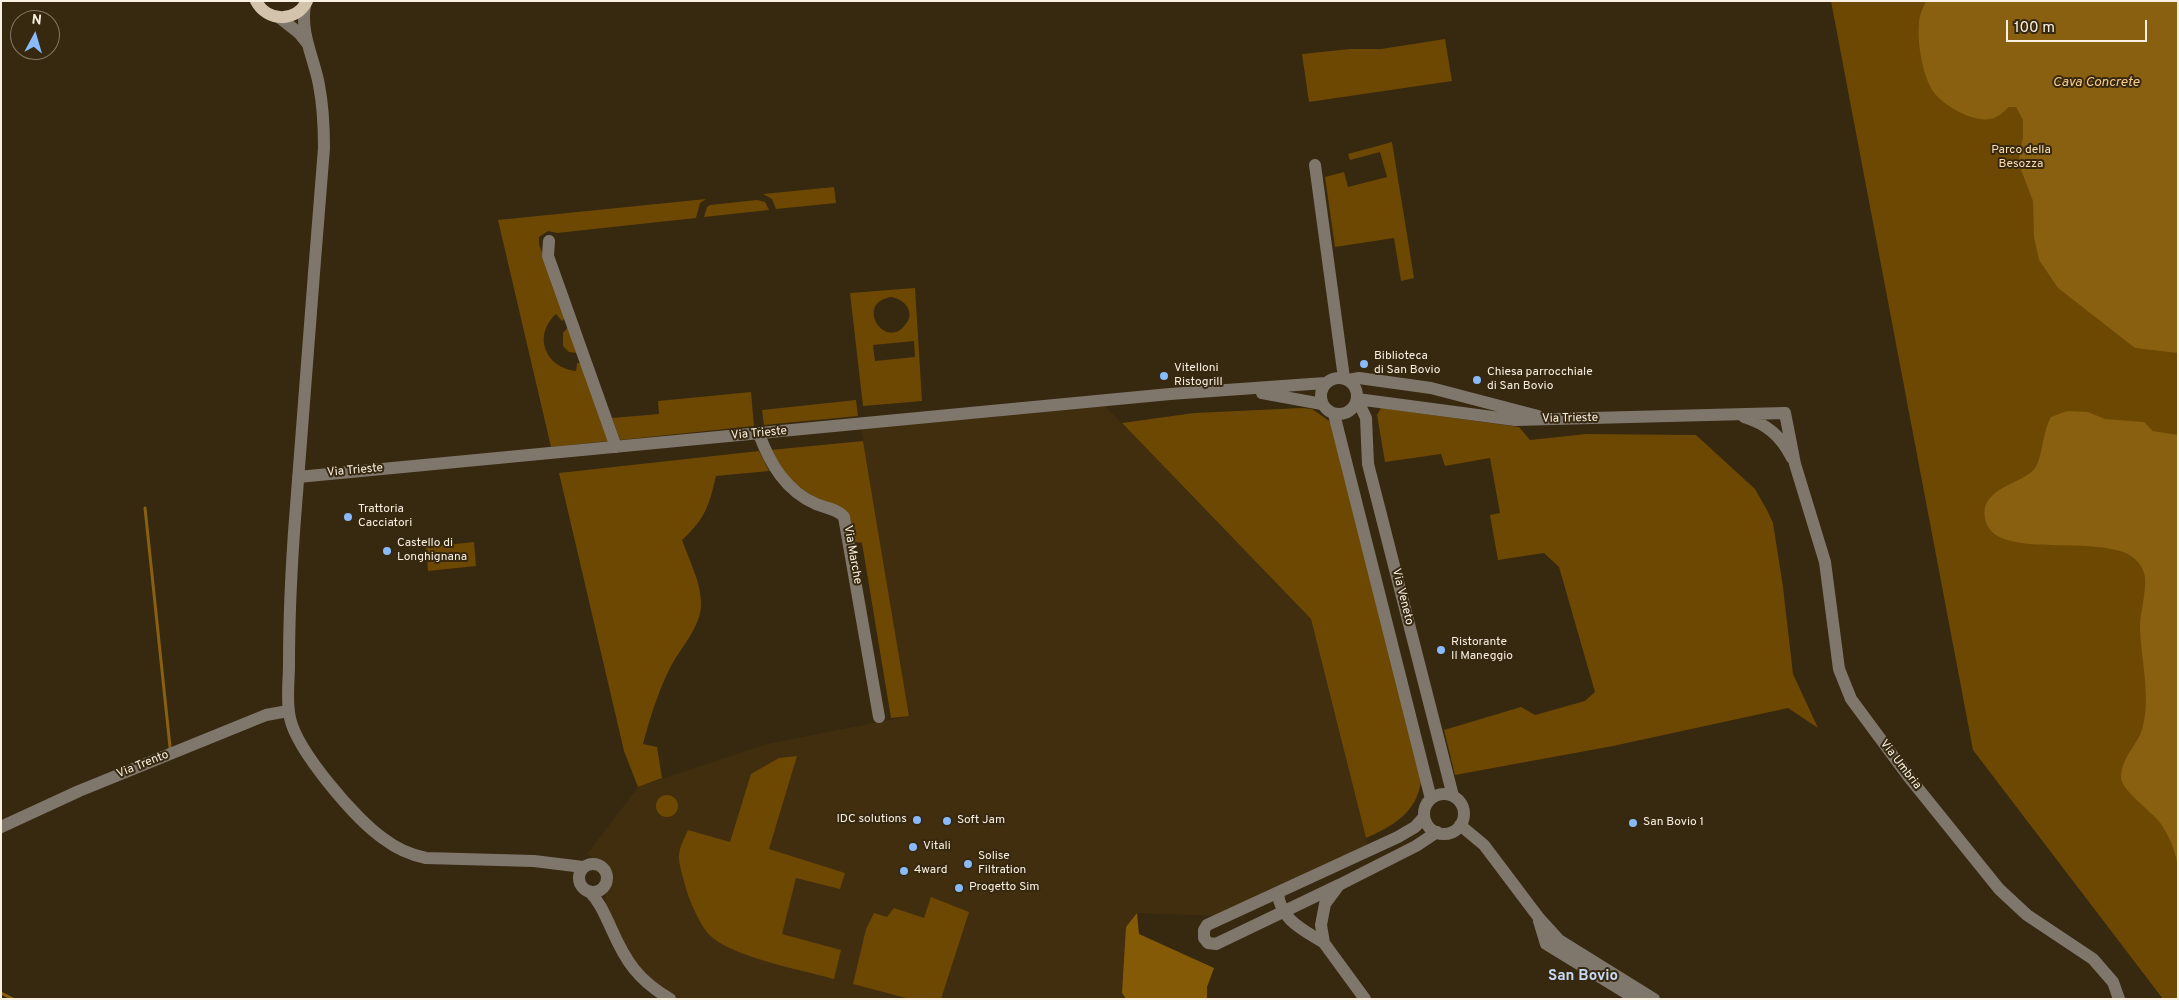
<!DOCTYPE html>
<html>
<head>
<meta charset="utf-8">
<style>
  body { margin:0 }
  #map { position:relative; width:2179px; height:1000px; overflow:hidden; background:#372810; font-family:Overpass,sans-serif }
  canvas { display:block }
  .frame { position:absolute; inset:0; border:2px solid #faf0e2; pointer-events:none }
  .north { position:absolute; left:10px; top:10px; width:50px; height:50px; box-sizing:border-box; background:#372810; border:1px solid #857864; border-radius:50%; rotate:6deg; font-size:14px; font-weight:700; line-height:20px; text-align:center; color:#faf0e2 }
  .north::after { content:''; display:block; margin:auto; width:18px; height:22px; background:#89bafc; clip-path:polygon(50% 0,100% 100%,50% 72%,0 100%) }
  .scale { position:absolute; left:2006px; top:20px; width:141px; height:22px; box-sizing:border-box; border:2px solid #faf0e2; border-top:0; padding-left:6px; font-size:15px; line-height:18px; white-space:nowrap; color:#faf0e2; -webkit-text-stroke:4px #372810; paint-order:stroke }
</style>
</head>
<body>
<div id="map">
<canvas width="2179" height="1000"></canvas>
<div class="frame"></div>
<div class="north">N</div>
<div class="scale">100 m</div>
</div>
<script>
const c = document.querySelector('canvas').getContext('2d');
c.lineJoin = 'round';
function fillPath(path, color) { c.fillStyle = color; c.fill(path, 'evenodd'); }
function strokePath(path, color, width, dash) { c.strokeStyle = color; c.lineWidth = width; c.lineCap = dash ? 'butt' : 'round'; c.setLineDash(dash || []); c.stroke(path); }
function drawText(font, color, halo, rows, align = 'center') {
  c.font = font + ' Overpass,sans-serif'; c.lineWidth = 4; c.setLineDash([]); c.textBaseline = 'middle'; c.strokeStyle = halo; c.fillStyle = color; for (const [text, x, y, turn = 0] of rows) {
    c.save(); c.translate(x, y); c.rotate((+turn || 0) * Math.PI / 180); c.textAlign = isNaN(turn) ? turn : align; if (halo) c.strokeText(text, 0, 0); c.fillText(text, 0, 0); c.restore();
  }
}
fillPath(new Path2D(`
  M1104 405 1311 619 1368 847 1221 916 1137 913 1122 993 1126 999H677L652 983 636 967 606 908V889L609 878 606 867 587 854 638 787 767 744 909 716 861 428Z`), '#412e0f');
fillPath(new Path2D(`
  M1831 1H2178V999H2163L1973 750Z
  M1445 39 1452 81 1309 102 1302 54 1350 49H1381Z
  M1392 142 1414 278 1401 281 1394 238 1335 247 1325 177 1344 172 1348 187 1387 177 1380 152 1350 160 1348 154Z
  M834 187 836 203 776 209 772 199 763 194Z
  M706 199 700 203 696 218 557 233 548 231 539 237V244L565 318 562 321 556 314C532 336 546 368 576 371L577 363H581L608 441 551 447 498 220Z
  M757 200 765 202 769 210 704 217 707 207 710 205Z
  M915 288 922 401 863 406 850 293ZM891 297C905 299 916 313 905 325 885 351 854 303 891 297ZM914 341 915 357 875 361 873 345Z
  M568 327 577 353 569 352 563 346V333Z
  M751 392 754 426 620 440 612 418 659 414 658 401Z
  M856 400 858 416 764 425 762 410Z
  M1302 408 1312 409 1332 423 1421 782C1416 813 1393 826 1366 838L1311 619 1122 423 1194 413Z
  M1381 408 1519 427 1530 440 1586 434 1696 435 1755 489 1767 510 1773 523 1783 587 1793 674 1818 728 1788 708 1613 746 1455 775 1444 730 1521 707 1535 715 1585 701 1595 692 1559 567 1544 553 1498 560 1490 515 1500 513 1490 458 1445 466 1441 454 1385 462 1377 415Z
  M863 441 909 716 891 718 862 543 855 542 850 518 815 498 791 481 770 450Z
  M759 451 769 471 716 476C709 506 705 519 682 540 689 560 701 582 701 603 702 626 680 648 670 668 658 692 650 718 643 744L657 747 662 778 638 787 624 751 559 473Z
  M474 542 476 566 428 571 426 547Z
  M797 756 769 849 845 873 840 889 796 878 782 934 841 950 834 979C803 970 724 956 706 931 697 918 689 900 685 885 678 857 675 857 688 830L730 842 751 774 779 758Z
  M656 806a11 11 0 1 1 22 0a11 11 0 1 1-22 0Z
  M931 897 969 912 941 999H910L853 984 866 929 874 913 887 917 894 908 924 918Z`), '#6c4802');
fillPath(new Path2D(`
  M1137 913 1139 934 1214 968 1207 987V999H1126L1122 993 1126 927Z`), '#845a06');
fillPath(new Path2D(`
  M1926 1H2178V353L2135 348 2058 288 2039 260 2034 237 2033 201 2020 167 2019 153 2023 138V120L2016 107H2009C2004 111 2000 116 1994 118 1975 125 1939 104 1931 88 1922 72 1917 41 1919 23 1919 16 1923 8 1926 1Z
  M2067 411 2088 412 2105 419 2144 422 2153 431 2178 435V866C2175 851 2170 837 2161 824 2152 811 2121 791 2121 777 2121 757 2139 744 2143 726 2151 692 2140 658 2140 624 2141 609 2146 593 2145 578 2145 573 2141 565 2137 561 2110 530 1998 563 1986 522 1976 487 2023 485 2035 468 2043 456 2042 433 2051 417Z`), '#895f10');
strokePath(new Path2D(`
  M145 508 170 747
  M1 993 13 999`), '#895f10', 3);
strokePath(new Path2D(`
  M305 5C300 33 314 58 319 85 323 106 324 127 324 148 314 276 303 404 294 532 291 576 289 619 289 664 289 681 286 701 290 718 297 751 356 820 384 839 397 849 411 855 426 858L534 861 583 867
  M280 18 299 33 307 43
  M1315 165 1344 378
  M549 241 548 256 616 447
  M1321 396a18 18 0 1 1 36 0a18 18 0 1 1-36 0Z
  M1348 380 1359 378 1431 388 1538 416
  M1262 393 1322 404
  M1357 399 1515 420 1785 413 1795 464 1825 562 1839 669 1851 699 1908 776 1999 889 2027 915 2093 959 2113 982 2119 999
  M1357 399 1366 418 1368 464 1453 796
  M1334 414 1431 799
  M1744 417C1767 424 1781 436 1792 458
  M759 434C770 464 786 491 816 504 825 508 838 509 844 517L879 717
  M298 477 1170 394 1325 383
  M1424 814a20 20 0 1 1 40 0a20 20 0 1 1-40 0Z
  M1460 825 1484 845 1539 918 1559 940 1654 999
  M1 827 79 791 266 715 288 711
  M579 878a14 14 0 1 1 28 0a14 14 0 1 1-28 0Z
  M1339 885 1216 944 1208 943 1204 938V930L1207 925 1398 837 1415 827 1424 817
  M589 891C600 902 605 915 611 928 626 962 638 980 670 999
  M1278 893C1280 920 1304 930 1324 943
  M1539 921 1546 944 1636 999
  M1365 999 1324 943 1321 925 1325 904 1339 885 1416 846 1437 832`), '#7f776c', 12);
strokePath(new Path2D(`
  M256 1C267 22 296 23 307 1`), '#d4c3ac', 12);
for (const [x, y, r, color] of [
  [1364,364,5,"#89bafc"],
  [1164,376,5,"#89bafc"],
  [1477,380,5,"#89bafc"],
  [348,517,5,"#89bafc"],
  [387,551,5,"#89bafc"],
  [1441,650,5,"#89bafc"],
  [917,820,5,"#89bafc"],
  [947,821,5,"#89bafc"],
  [1633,823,5,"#89bafc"],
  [913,847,5,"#89bafc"],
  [968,864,5,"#89bafc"],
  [904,871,5,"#89bafc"],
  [959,888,5,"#89bafc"]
]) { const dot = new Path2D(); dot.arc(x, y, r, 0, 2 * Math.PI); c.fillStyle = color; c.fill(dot); strokePath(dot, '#372810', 2); }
drawText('12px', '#fddfb5', '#372810', [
  ["Parco della",2021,151],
  ["Besozza",2021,165]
]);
drawText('12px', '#faf0e2', '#372810', [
  ["Biblioteca",1374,357],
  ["di San Bovio",1374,371],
  ["Vitelloni",1174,369],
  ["Ristogrill",1174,383],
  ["Chiesa parrocchiale",1487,373],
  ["di San Bovio",1487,387],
  ["Trattoria",358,510],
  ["Cacciatori",358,524],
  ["Castello di",397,544],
  ["Longhignana",397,558],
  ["Ristorante",1451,643],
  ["Il Maneggio",1451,657],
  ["IDC solutions",907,820,"right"],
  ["Soft Jam",957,821],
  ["San Bovio 1",1643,823],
  ["Vitali",923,847],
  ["Solise",978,857],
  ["Filtration",978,871],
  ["4ward",914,871],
  ["Progetto Sim",969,888]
], 'left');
drawText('12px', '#faf0e2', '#372810', [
  ["Via Trieste",1570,419,-1],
  ["Via Trieste",759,434,-5],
  ["Via Trieste",355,471,-5],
  ["Via Marche",852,555,80],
  ["Via Veneto",1402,597,76],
  ["Via Trento",143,765,-22],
  ["Via Umbria",1900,765,52]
]);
drawText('italic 14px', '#f8cc8c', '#372810', [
  ["Cava Concrete",2096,83]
]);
drawText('bold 15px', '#c8dbf4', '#372810', [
  ["San Bovio",1583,977]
]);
</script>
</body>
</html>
